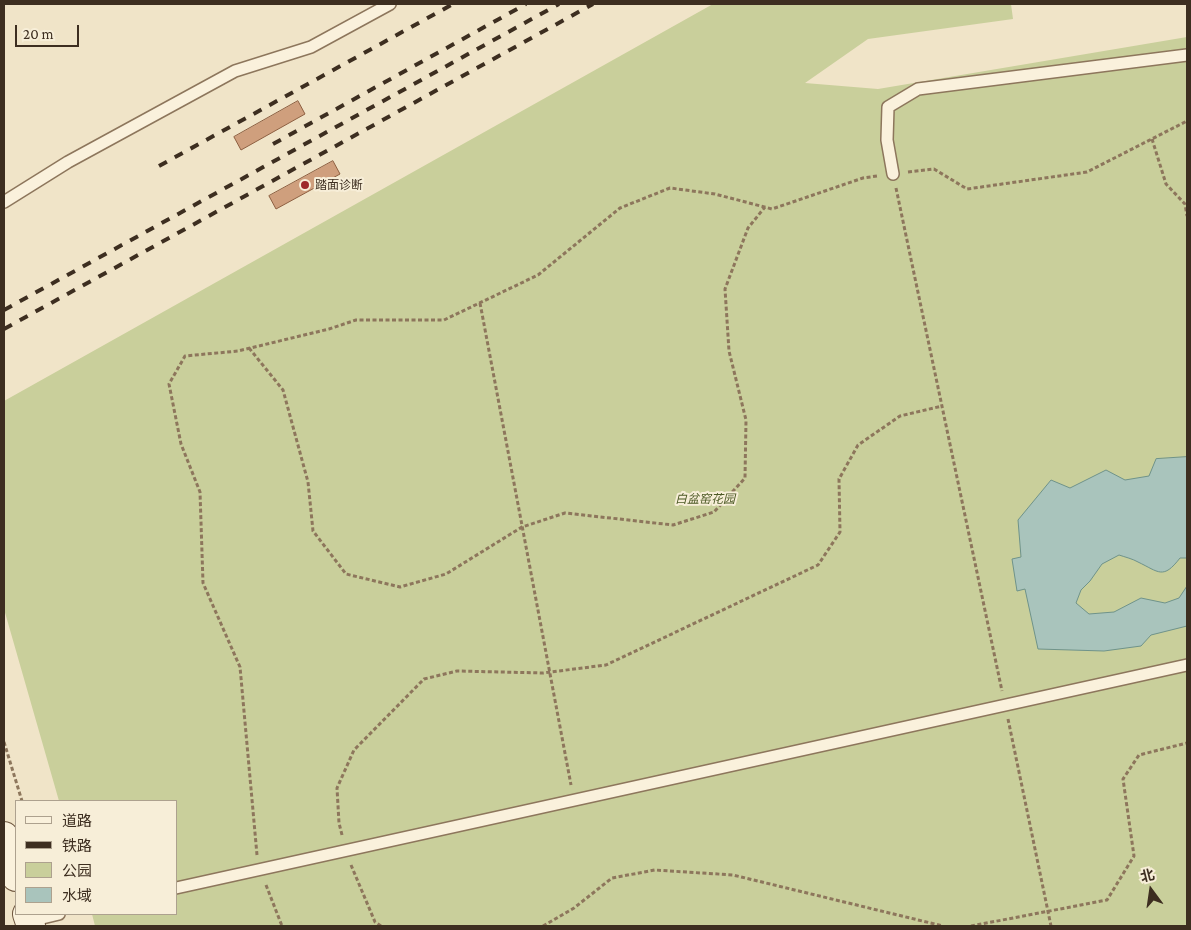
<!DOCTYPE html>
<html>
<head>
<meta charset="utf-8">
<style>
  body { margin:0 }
  #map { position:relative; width:1191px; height:930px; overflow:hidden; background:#f0e4c8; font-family:"Crimson Pro","Noto Sans SC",serif }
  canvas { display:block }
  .frame { position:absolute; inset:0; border:5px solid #3d2e20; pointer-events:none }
  .legend { position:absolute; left:15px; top:800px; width:162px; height:115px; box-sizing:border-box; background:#f7eed8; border:1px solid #ada18e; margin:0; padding:6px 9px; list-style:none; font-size:15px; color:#3d2e20 }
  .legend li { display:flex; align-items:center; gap:10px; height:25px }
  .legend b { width:25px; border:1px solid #ada18e }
  .north { position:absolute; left:1126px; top:865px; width:50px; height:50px; -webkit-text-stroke:4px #f7eed8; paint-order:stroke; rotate:346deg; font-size:14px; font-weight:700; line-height:20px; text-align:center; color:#3d2e20 }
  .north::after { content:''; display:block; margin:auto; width:18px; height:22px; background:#3d2e20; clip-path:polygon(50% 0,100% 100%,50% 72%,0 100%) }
  .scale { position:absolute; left:15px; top:25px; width:64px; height:22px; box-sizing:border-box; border:2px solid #3d2e20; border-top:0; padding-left:6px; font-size:15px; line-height:18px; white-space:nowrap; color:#3d2e20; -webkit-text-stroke:4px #f7eed8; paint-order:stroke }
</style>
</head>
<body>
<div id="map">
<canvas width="1191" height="930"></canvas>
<div class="frame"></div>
<ul class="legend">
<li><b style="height:6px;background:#faf1dc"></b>道路</li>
<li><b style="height:6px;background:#3d2e20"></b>铁路</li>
<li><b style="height:14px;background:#c9cf9b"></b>公园</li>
<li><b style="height:14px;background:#a9c4bc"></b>水域</li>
</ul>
<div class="north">北</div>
<div class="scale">20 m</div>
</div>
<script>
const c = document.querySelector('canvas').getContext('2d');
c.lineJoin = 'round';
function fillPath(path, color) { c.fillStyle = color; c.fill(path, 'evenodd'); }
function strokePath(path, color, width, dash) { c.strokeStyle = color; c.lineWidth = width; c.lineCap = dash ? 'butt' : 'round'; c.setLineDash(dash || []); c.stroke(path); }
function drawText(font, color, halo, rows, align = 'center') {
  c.font = font + ' "Crimson Pro","Noto Sans SC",serif'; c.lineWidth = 4; c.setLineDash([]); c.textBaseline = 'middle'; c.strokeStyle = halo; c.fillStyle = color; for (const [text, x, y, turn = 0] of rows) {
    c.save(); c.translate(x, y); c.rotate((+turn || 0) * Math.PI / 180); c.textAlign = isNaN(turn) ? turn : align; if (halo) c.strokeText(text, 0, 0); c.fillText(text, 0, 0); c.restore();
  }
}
fillPath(new Path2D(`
  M713 4H1011L1013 19 868 39 805 83 878 89 1187 37V926H95L92 914H176V801H59L4 609V401Z`), '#c9cf9b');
const water = new Path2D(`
  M1187 457V558H1180C1163 580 1159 572 1138 562 1133 559 1125 557 1119 555L1102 564 1090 581 1081 590 1076 603 1089 614 1114 612 1141 598 1165 603 1179 598 1187 586V626L1151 635 1141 646 1104 651 1038 649 1025 589 1017 591 1012 559 1021 557 1018 520 1051 480 1070 488 1106 470 1125 480 1149 476 1156 459Z`);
fillPath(water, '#a9c4bc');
strokePath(water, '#6f938a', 1);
const building = new Path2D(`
  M298 101 305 114 241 150 234 137Z
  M333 161 340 174 276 209 269 196Z`);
fillPath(building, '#cf9f7d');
strokePath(building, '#8d5f41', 1);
const lane = new Path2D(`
  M893 174 887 140 888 107 918 89 1187 55
  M4 202 68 162 235 71 311 47 390 4
  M176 888 1187 665
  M30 921 59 914`);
const secondary = new Path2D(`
  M4 836 16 877
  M27 914 31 926`);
strokePath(lane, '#8d765c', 14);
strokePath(secondary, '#6f573f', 30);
strokePath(new Path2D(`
  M1152 139 1166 184 1185 204 1187 216
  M908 172 934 169 967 189 1087 172 1187 121
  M896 188 1002 691
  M480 303 571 785
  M249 348 283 390 308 482 313 531 346 574 400 587 446 574 522 527 565 513 673 525 714 512 745 478 746 420 729 351 725 289 748 228 765 207
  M1008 719 1051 926
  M4 742 22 801
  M342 835 339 823 337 788 354 750 424 679 457 671 543 673 606 665 818 565 840 532 839 479 858 445 900 416 942 406
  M257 855 240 667 203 583 200 492 181 444 169 384 185 356 238 351 329 329 356 320H444L538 275 620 208 670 188 715 194 772 209 863 178 877 176
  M351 865 375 922 381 926
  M266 885 282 926
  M543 926 574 908 612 878 655 870 733 875 943 926
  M971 926 1107 900 1134 856 1123 779 1139 755 1187 743`), '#8d765c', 3, [4, 2.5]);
strokePath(lane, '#faf1dc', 11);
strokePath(secondary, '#faf1dc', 28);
strokePath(new Path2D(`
  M273 144 526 4
  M159 166 453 4
  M4 310 559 4
  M4 329 593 4`), '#3d2e20', 4, [9, 9]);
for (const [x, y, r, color] of [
  [305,185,5,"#9e2a2b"]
]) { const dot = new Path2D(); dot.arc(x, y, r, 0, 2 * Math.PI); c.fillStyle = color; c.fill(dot); strokePath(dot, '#f7eed8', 2); }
drawText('12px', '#3d2e20', '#f7eed8', [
  ["踏面诊断",315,185]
], 'left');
drawText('italic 12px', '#4d5a26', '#f7eed8', [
  ["白盆窑花园",705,499]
]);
</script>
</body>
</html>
